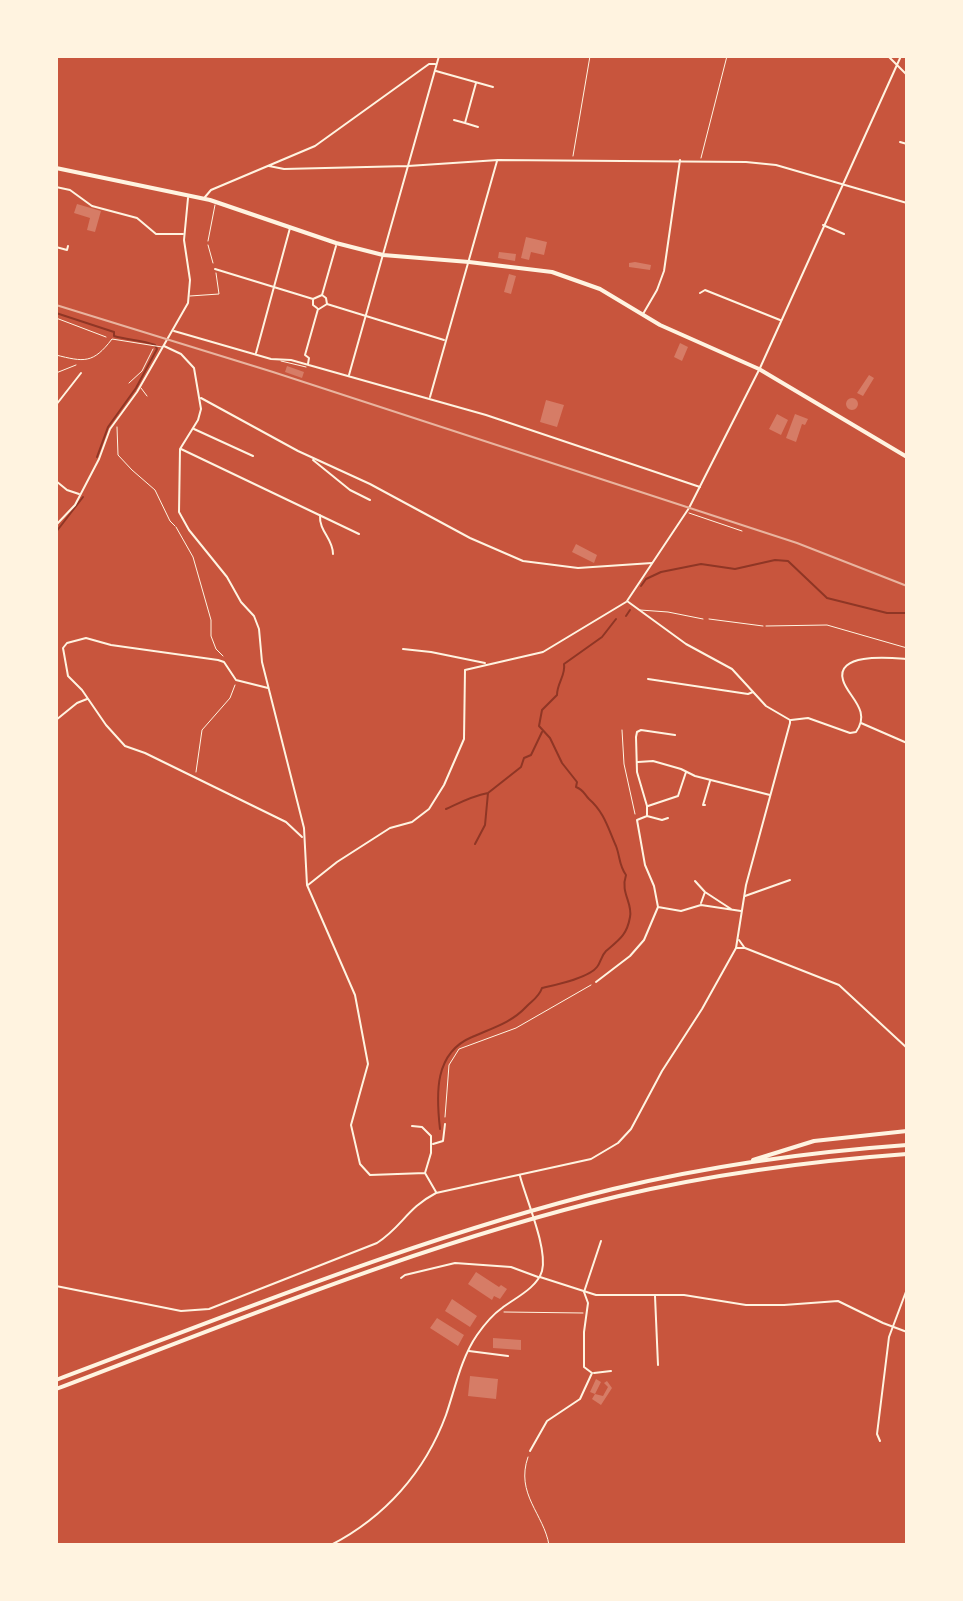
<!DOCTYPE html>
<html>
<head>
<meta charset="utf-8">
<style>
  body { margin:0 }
  #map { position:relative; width:963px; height:1601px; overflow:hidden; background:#c8553d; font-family:"Varela Round",sans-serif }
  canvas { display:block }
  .frame { position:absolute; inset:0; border:58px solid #fff3e0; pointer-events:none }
</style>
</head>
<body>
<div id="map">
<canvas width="963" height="1601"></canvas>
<div class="frame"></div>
</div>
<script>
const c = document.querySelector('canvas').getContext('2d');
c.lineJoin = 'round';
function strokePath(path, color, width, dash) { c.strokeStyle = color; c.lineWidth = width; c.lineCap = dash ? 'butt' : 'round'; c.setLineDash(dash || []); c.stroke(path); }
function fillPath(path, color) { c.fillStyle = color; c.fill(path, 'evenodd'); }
strokePath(new Path2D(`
  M56 313 114 332V336C128 340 142 340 155 345L157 349 136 388 108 427 97 457
  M56 532 83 497
  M56 551V553
  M641 586 646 579 661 572 701 564 735 569 775 560 788 561 827 598 887 613H907
  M626 616 630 610
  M446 809C461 802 472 796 488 793
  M475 844 485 825 488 793 521 767 524 758 531 755 542 732
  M440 1129C436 1094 434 1053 472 1037 492 1028 511 1023 526 1007 533 1000 539 997 542 988 555 985 589 978 597 967 601 962 601 956 606 951 619 940 627 935 630 917 633 903 620 893 626 875 619 866 620 856 616 846 608 828 604 812 589 799 584 794 584 790 576 787L577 782 562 763 550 738 539 726 542 710 557 695C557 683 566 675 564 664L602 637 616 619`), '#8f3625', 2);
fillPath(new Path2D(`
  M77 204 101 211 95 232 87 230 90 218 74 213Z
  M526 237 547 242 544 255 531 252 529 260 521 258Z
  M499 252 516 254 515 261 498 258Z
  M635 262 651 265 650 270 629 267V263Z
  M509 274 516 276 511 294 504 292Z
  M680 343 688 347 682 361 674 357Z
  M287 366 304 372 302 378 285 372Z
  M869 375 874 378 863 396 857 393Z
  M846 404a6 6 0 1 1 12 0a6 6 0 1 1-12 0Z
  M546 400 564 405 557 427 540 422Z
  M777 414 788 420 781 435 769 429Z
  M795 414 808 419 805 425 802 424 796 442 786 438Z
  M576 544 597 555 594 563 572 552Z
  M476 1272 499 1287 501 1285 507 1289 500 1299 494 1296 492 1300 468 1284Z
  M452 1299 477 1316 470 1327 445 1311Z
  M437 1318 464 1335 458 1346 430 1328Z
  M493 1338 521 1340V1350L493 1348Z
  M470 1376 498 1379 496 1399 468 1396Z
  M596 1379 601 1382 595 1394 603 1396 608 1387 604 1383 607 1381 612 1388 601 1405 592 1399 595 1394 590 1392Z`), '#d67c66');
strokePath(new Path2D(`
  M573 156 590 56
  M701 158 727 56
  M208 245 213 263
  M56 318 106 337
  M56 373 76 365
  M117 427 118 455 132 470 155 490 170 521 175 526
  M176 527 193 557 211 620V636L216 649 223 656
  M709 619 763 626
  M622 730 624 764 635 814
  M196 772 202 730 230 698 235 685
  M445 1117 449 1065 459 1049 516 1028 591 985
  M504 1312 583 1313
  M528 1457C515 1494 544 1514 549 1545`), '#fff3e0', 1);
strokePath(new Path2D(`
  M208 241 215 205
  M190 296 219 294 216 273
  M56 355C84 362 93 364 112 339L162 347
  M281 361 306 367
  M129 383 142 371 153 349
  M689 513 742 531
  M640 610 668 612 703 619
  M766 626 827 625 907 648`), '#fff3e0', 1);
strokePath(new Path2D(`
  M141 388 147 396`), '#fff3e0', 1);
strokePath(new Path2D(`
  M888 56 907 75
  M436 71 493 87
  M454 120 465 123 476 83
  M465 123 478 127
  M900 142 907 144
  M269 166 284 169 408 166 498 160 746 162 776 165 907 203
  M56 187 70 190 92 206 137 218 156 234H183
  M205 197 211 190 315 146 429 64H435
  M823 225 844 234
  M56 247 67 250 68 246
  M215 269 313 299
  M700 293 705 290 780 320
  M322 295 336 246
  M327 304 444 340
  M317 308 313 305V299L322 295
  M319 309 327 304 326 298 322 295
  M643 314 657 290 664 271 680 160
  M174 331 271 359 291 360 486 415 700 487
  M164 346 181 354 194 368 201 409 198 420 180 449 179 512 189 530 227 577 241 602 254 616 259 629 262 662 304 828 307 885 355 995 368 1064 351 1125 360 1164 370 1175 425 1173
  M256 353 290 228
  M308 364 309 358 305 355 318 309
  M760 368 901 56
  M349 375 439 56
  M430 397 497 161
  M201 398 298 451 370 484 470 538 523 561 578 568 652 563
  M56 405 81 373
  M194 429 253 456
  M181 449 359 534
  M313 460 350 490 370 500
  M56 481 67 490 79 494
  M320 515C319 532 333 538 333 554
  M403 649 431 652 485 663
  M648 679 748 694 753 692
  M268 688 236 680 224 662 218 660 111 645 86 638 67 643 63 648 68 676 82 690 106 725 125 746 145 753 286 822 302 837
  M56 720 77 703 87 699
  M791 720 808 718 850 733 856 732C872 710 847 696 843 680 835 652 892 658 907 659
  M861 723 907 743
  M638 762 653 761 681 769 695 776 770 795
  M705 805H703L710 781
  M648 806 678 796 686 772
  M668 818 662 820 647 816V806L637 772 636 737 637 732 641 730 675 735
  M695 881 705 892 731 909
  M308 885 337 862 390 828 412 822 429 809 444 785 464 739 465 670 543 652 626 602
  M745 896 790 880
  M701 903 705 892
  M658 907 681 911 701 905 741 911
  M739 940 744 947
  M736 948H745L839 985 907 1048
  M596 982 630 956 644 940 658 907 654 886 645 865 637 820 647 816
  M412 1126 422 1127 431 1136V1153L425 1173 436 1192
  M433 1144 443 1141 445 1124
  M401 1278 405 1275 455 1263 511 1267 538 1277
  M655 1296 658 1365
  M469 1351 508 1356
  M592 1373 584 1367V1332L588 1303 584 1292 601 1241
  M594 1373 611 1371
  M880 1441 877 1434 889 1337 907 1289
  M530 1451 547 1421 580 1399 592 1373`), '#fff3e0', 2);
strokePath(new Path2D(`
  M56 525 75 505 99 459 110 429 137 392 188 303 190 280 184 240 188 198
  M540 1277 596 1295H684L746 1305H784L838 1301 883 1323 907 1332
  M56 1286 181 1311 209 1309 377 1243C402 1227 407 1208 436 1193L591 1159 618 1143 631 1129 662 1071 702 1009 736 948 746 885 790 723V720L766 706 732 669 686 644 627 601 689 508 759 370
  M331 1545C385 1517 425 1472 446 1415 455 1389 461 1358 477 1335 484 1325 492 1315 502 1308 515 1298 537 1288 542 1271 548 1249 526 1199 520 1176`), '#fff3e0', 2);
strokePath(new Path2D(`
  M56 168 210 200 336 243 383 255 469 262 552 272 600 289 660 325 759 369 907 457`), '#fff3e0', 4);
strokePath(new Path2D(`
  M753 1160 814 1141 907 1131
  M56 1380C240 1311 422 1236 613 1189 709 1166 808 1152 907 1145
  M56 1389C241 1319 426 1242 619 1196 714 1174 810 1161 907 1154`), '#fff3e0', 4);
strokePath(new Path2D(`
  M56 305 273 372 797 543 907 586`), '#e9b49f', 2);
</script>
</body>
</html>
